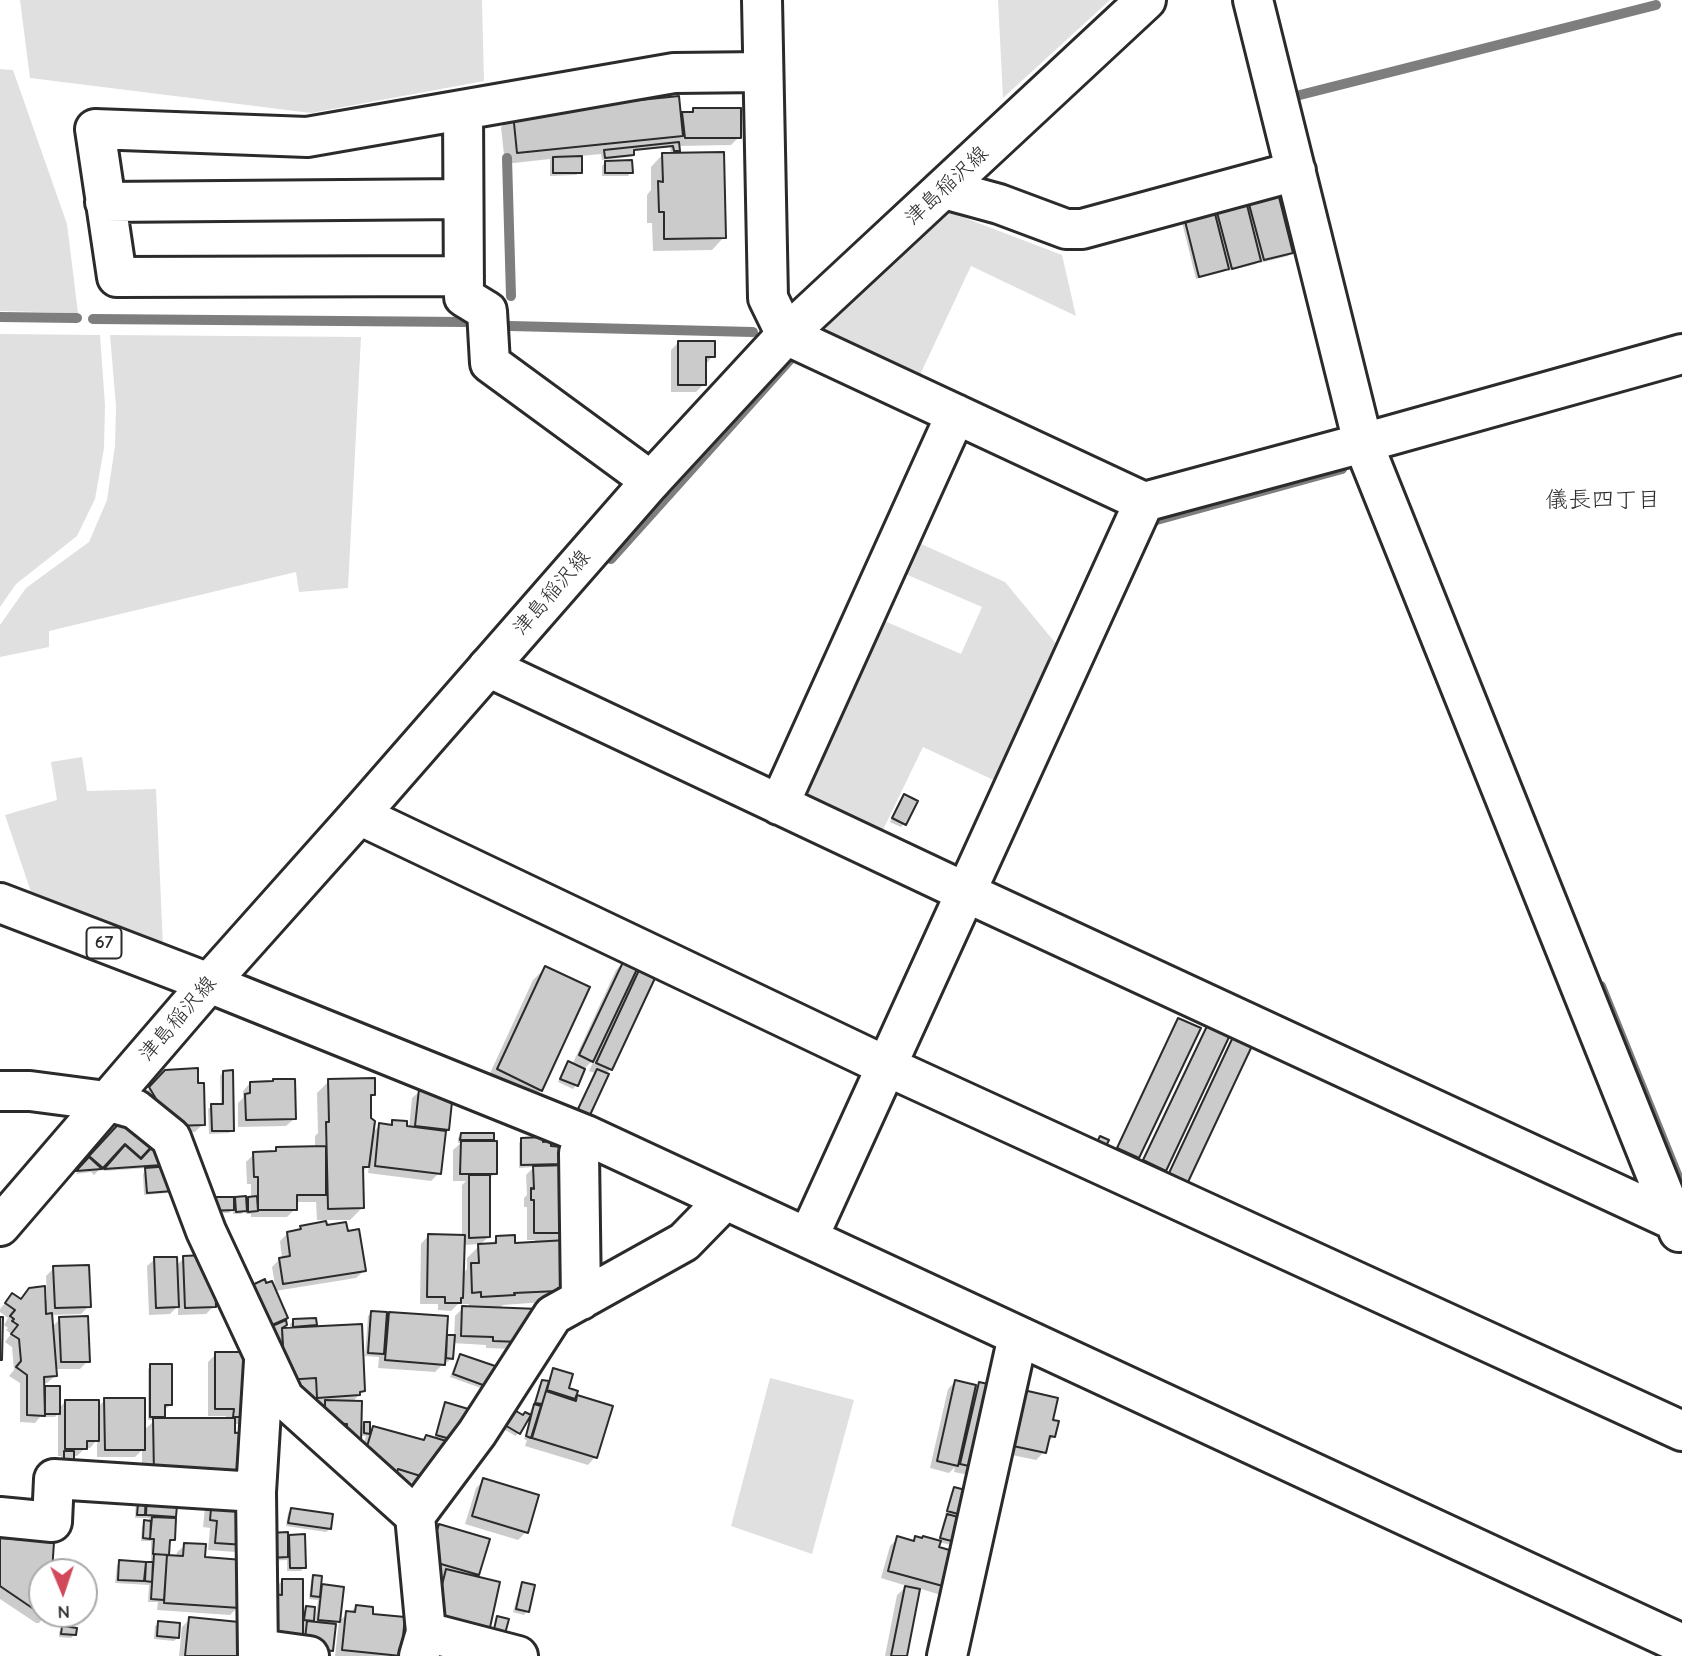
<!DOCTYPE html>
<html>
<head>
<meta charset="utf-8">
<style>
  body { margin:0 }
  #map { position:relative; width:1682px; height:1656px; overflow:hidden; background:#fff; font-family:"Comic Neue",sans-serif }
  canvas { display:block }
  .north { position:absolute; left:28px; top:1558px; width:70px; height:70px; box-sizing:border-box; background:#fff; border:2px solid #aaa; border-radius:50%; rotate:178deg; font-size:19px; font-weight:700; line-height:28px; text-align:center; color:#2b2b2b }
  .north::after { content:''; display:block; margin:auto; width:24px; height:32px; background:#d1495b; clip-path:polygon(50% 0,100% 100%,50% 72%,0 100%) }
</style>
</head>
<body>
<div id="map">
<canvas width="1682" height="1656"></canvas>
<div class="north">N</div>
</div>
<script>
const c = document.querySelector('canvas').getContext('2d');
c.lineJoin = 'round';
function fillPath(path, color) { c.fillStyle = color; c.fill(path, 'evenodd'); }
function strokePath(path, color, width, dash) { c.strokeStyle = color; c.lineWidth = width; c.lineCap = dash ? 'butt' : 'round'; c.setLineDash(dash || []); c.stroke(path); }
function drawText(font, color, halo, rows, align = 'center') {
  c.font = font + ' "Comic Neue","Klee One",sans-serif'; c.lineWidth = 5; c.setLineDash([]); c.textBaseline = 'middle'; c.strokeStyle = halo; c.fillStyle = color; for (const [text, x, y, turn = 0] of rows) {
    c.save(); c.translate(x, y); c.rotate((+turn || 0) * Math.PI / 180); c.textAlign = isNaN(turn) ? turn : align; if (halo) c.strokeText(text, 0, 0); c.fillText(text, 0, 0); c.restore();
  }
}
fillPath(new Path2D(`
  M20 0H482L484 81 311 113 30 78Z
  M998 0H1110L1003 98Z
  M0 69 13 70 67 224 78 313 0 311Z
  M944 210 1062 255 1076 316 971 266 918 379 825 336 826 318Z
  M0 334 100 335 105 405 104 448 95 499 77 536 16 584 0 607Z
  M110 335 361 337 348 588 299 592 296 572 49 631V647L0 657V625L26 588 89 542 107 500 115 446 116 406Z
  M917 542 1005 582 1062 651 1002 784 923 747 880 836 812 805 803 787 880 619 961 654 982 607 903 573Z
  M82 757 87 791 156 789 163 946 32 895 5 815 57 800 51 762Z
  M770 1378 854 1400 812 1554 731 1526Z`), '#e0e0e0');
fillPath(new Path2D(`
  M694 110 739 137 731 145 678 146V150L674 154 724 237 712 250 653 251 652 223H647V195L651 190V167L663 154H671L670 147 633 151V154L629 157 602 160 601 154 580 156V172L576 175 550 176V159L505 164 501 127 513 115 680 117 683 114H690Z
  M606 162 631 172 628 176H602V166Z
  M1247 194 1291 252 1288 256 1260 263V260L1256 264 1228 271V268L1223 272 1196 279 1180 214Z
  M679 342 713 356 706 364 704 384 696 392H671V350Z
  M904 796V824L901 827 890 822 901 800Z
  M624 962 630 981 640 971 611 1069 605 1074 589 1114 585 1117 576 1113 595 1073 589 1071 595 1058 584 1069 576 1085 573 1089 558 1082 565 1067 568 1063 572 1065 616 970Z
  M545 968 541 1090 529 1102 486 1082 533 980Z
  M1179 1020 1199 1029 1138 1157 1134 1161 1115 1152 1175 1023Z
  M1208 1027 1228 1036 1165 1170 1161 1174 1141 1164 1205 1030Z
  M1230 1042 1186 1181 1183 1184 1167 1177Z
  M166 1071 203 1124 195 1132 164 1133 142 1096Z
  M223 1072 232 1130 229 1133 209 1134 208 1109 212 1106H221L220 1076Z
  M329 1081 373 1094 369 1098 372 1133 380 1125 388 1126 393 1121 409 1128 412 1098 420 1091 447 1129 444 1132 439 1173 431 1181 368 1173 369 1165 362 1172V1208L350 1220H317L316 1202H295V1209L287 1217H251V1214H246V1210L241 1214H233V1209L229 1213H206L232 1202 236 1198 245 1203 251 1198V1184H247L246 1162 254 1154 272 1153 276 1149 315 1148V1136L318 1133 317 1093Z
  M250 1083 294 1119 286 1126 238 1127V1103L243 1098V1091Z
  M117 1128 152 1144 138 1159 141 1162 166 1158 155 1169 171 1190 167 1193 144 1195 143 1174 148 1168 103 1171 120 1153 117 1151 94 1175 91 1172 76 1174Z
  M461 1135 492 1139 489 1142 495 1173 488 1180V1237L481 1244 463 1245 462 1275 467 1269V1258L479 1246H489L497 1238 514 1245 535 1243V1240H527V1207H524V1198L527 1195 526 1175 534 1167 519 1168V1143L522 1139 541 1143 550 1148 561 1163 557 1167 568 1232 558 1242 568 1287 544 1302 503 1305 498 1309 537 1311 511 1349 486 1348V1345L452 1343 451 1358 448 1362 443 1361V1364L435 1372 378 1368 379 1357 365 1356 368 1316 372 1312 385 1318 389 1313 445 1340 448 1337H454L455 1316 463 1308H469V1304H461V1301L451 1311 438 1310V1304H420L421 1244 428 1236 462 1237V1185L466 1181H453V1150L461 1143H458V1138Z
  M301 1228 364 1271 356 1278 275 1291 286 1317 284 1320 285 1325 280 1330 290 1329V1324L293 1321 315 1325 312 1328 363 1391 352 1402 359 1429 364 1424H368V1434L374 1428 422 1442 427 1437 434 1439 443 1407 446 1404 473 1412 418 1484 392 1477 360 1458 366 1436H359L305 1409 304 1389 274 1391 264 1281 276 1291 272 1267 280 1259H282L280 1241 288 1233 297 1231Z
  M184 1258 214 1306 206 1314 178 1315V1306L170 1314 149 1315 147 1266 155 1259 176 1266Z
  M54 1268 89 1306 81 1314 51 1315 52 1327 60 1319 88 1361 80 1369H54L55 1376 47 1383 43 1384V1390L45 1387 58 1409 65 1402 97 1408 105 1400 143 1431 155 1420H148V1369L151 1366 171 1404 167 1408H163V1416L159 1420H226V1416H208V1362L216 1354 247 1416 239 1424H233L241 1463 237 1467 142 1485V1450L135 1457H97V1440L90 1448H85L77 1456H72L61 1472V1456H58V1414L55 1417H40L35 1423 20 1422V1383L9 1376 14 1370 12 1347 5 1342 11 1334 6 1330 8 1328 4 1325 8 1318 0 1312V1309L5 1303 12 1295 20 1300 30 1289 44 1300H47L46 1276Z
  M460 1356 496 1368 486 1390 450 1377 457 1359Z
  M554 1370 567 1390 575 1392 573 1403 578 1397 595 1457 588 1465 525 1446 527 1440 524 1439 531 1416 529 1415 516 1436 496 1425 529 1416 531 1409 534 1406H533L539 1385 542 1382 548 1383 550 1374Z
  M956 1381 973 1391 980 1384 969 1475 954 1472 955 1467 949 1473 930 1468 948 1389Z
  M1051 1421 1054 1436 1046 1444 1044 1452 1036 1460 992 1451Z
  M484 1480 526 1532 518 1540 465 1524 476 1488Z
  M955 1489 967 1492 958 1547 939 1542 937 1549 949 1587 941 1595 918 1588 905 1656H885L897 1595 907 1586 881 1578 890 1546 898 1538 911 1542 915 1538 938 1542 944 1519 947 1515H945L951 1492Z
  M176 1496 173 1539 170 1543 168 1554 165 1557 176 1558 177 1552 185 1545 203 1559 238 1607 230 1615 157 1610 158 1602H148L149 1585 115 1583 117 1565 120 1562 151 1564V1541H141L142 1526 145 1522 149 1523V1518H135L136 1497Z
  M212 1500 243 1544 236 1552 208 1550 210 1528 203 1527 205 1508Z
  M291 1510 330 1529 326 1532 286 1526 288 1513Z
  M439 1526 477 1574 474 1578 487 1631 432 1623 431 1534Z
  M304 1536V1567L301 1571H287V1560L265 1561 286 1537Z
  M0 1540 50 1572H42V1614H47L39 1623H36L0 1599Z
  M314 1577 319 1586 342 1588 338 1621 334 1625 331 1650 328 1654 263 1644 275 1588 283 1580 301 1613 306 1608 313 1609 312 1624H315L318 1600 309 1599 311 1580Z
  M523 1584 527 1611 524 1615 513 1612 520 1587Z
  M356 1607 371 1615 399 1656H335L339 1621Z
  M190 1619 244 1656H179L182 1627Z
  M159 1623 177 1638 174 1641 154 1639 155 1626Z
  M63 1628 75 1634 71 1638 59 1637V1632Z`), '#0003');
strokePath(new Path2D(`
  M1292 97 1656 5
  M507 158 511 296
  M0 317 77 318
  M93 319 465 322
  M510 326 753 332
  M1153 521 1342 469
  M611 559 796 353 798 354
  M1601 986 1682 1187`), '#7e7e7e', 10);
const building = new Path2D(`
  M679 96 683 136 517 153 513 113Z
  M693 108H741V138H685L682 112H693Z
  M679 142 680 151H674L673 146 634 150V155L605 158 604 150Z
  M724 152 726 238 664 239V212H659L658 181 663 182 662 153Z
  M582 156V173H553V157Z
  M632 160 633 173H605V161Z
  M1276 185 1293 253 1264 260 1246 193Z
  M1244 193 1261 261 1232 269 1214 201Z
  M1212 202 1229 269 1199 277 1182 209Z
  M678 341H715V357H706V385H678Z
  M904 794 918 801 906 825 892 818Z
  M624 960 638 967 593 1062 579 1055Z
  M545 966 590 987 542 1091 497 1069Z
  M640 968 656 976 612 1070 596 1063Z
  M1178 1018 1201 1028 1139 1158 1117 1148Z
  M1208 1024 1230 1035 1166 1171 1143 1160Z
  M1233 1037 1252 1046 1188 1182 1169 1173Z
  M568 1061 585 1069 578 1086 560 1079Z
  M198 1068V1083H204L205 1125 172 1126 149 1087 165 1070Z
  M597 1069 609 1074 590 1115 578 1109Z
  M233 1070 234 1131H212L211 1104H223V1071Z
  M375 1078V1095H371V1118L375 1121 369 1167H363L364 1208 328 1209 326 1122H329L328 1079Z
  M273 1079H295L296 1119 246 1120 245 1094 250 1093V1082L273 1081Z
  M419 1089 452 1102 449 1130 415 1126Z
  M125 1117 154 1144 141 1158 125 1144 103 1168 89 1156Z
  M392 1120 407 1121V1126L446 1131 441 1174 375 1166 379 1123 392 1125Z
  M461 1133H494V1140H460Z
  M1100 1136 1109 1140 1106 1146 1097 1142Z
  M543 1137V1142L551 1141V1146L562 1147 563 1164 521 1165V1138Z
  M461 1141H497V1174H460Z
  M125 1145 141 1159 154 1145 162 1165 104 1169Z
  M326 1146V1195H297V1210H258V1177H254L253 1152 276 1151V1147Z
  M89 1157 102 1169 76 1171Z
  M569 1165 570 1233H534V1200H531V1188L534 1189 533 1166Z
  M171 1166 173 1191 147 1193 145 1168Z
  M469 1175H490V1237L469 1238Z
  M246 1196 247 1211 236 1212 235 1197Z
  M257 1196 258 1211 248 1212V1197Z
  M208 1197H234V1210L208 1211Z
  M326 1221 327 1225 346 1222 348 1231 359 1229 366 1271 283 1284 279 1258 290 1256 287 1232 301 1229 300 1226Z
  M428 1234 465 1235 463 1298H461V1303H445V1297H427Z
  M515 1235V1243L567 1240 569 1288H558V1291L514 1293 515 1295 481 1297V1292L472 1293 471 1263H479L478 1244 496 1243V1236Z
  M205 1255 215 1271 216 1307 185 1308 183 1256Z
  M154 1257H177L179 1307 156 1308Z
  M89 1265 91 1307 55 1308 53 1266Z
  M265 1279 266 1283 272 1281 288 1318 263 1329 248 1287Z
  M45 1286 46 1314 52 1313 57 1376 44 1377 45 1416 27 1415V1375L16 1367 21 1361 19 1339 11 1334 18 1325 12 1321 14 1319 10 1316 15 1310 5 1303 12 1293 21 1299 29 1288Z
  M462 1306 539 1309 520 1342 493 1341V1337L461 1336Z
  M371 1311 387 1312 384 1354 368 1353Z
  M389 1312 448 1316 445 1365 385 1360Z
  M88 1316 90 1362H61L59 1317Z
  M0 1317H3L2 1360H0Z
  M316 1318 317 1325 293 1327V1319Z
  M286 1320 287 1325 282 1328 284 1377 263 1330Z
  M362 1324 365 1391 360 1392V1395L317 1398 316 1378 285 1380 282 1328Z
  M447 1335H455L453 1359 446 1358Z
  M215 1352H249V1417H233L234 1409H215Z
  M460 1354 498 1367 491 1388 453 1374Z
  M150 1364H172V1405H165V1417H150Z
  M553 1368 573 1374 569 1388 578 1391 575 1399 547 1390Z
  M542 1380 549 1381 542 1404 535 1403Z
  M955 1380 976 1385 958 1466 937 1461Z
  M979 1382 997 1386 978 1468 960 1464Z
  M45 1386H60V1414H45Z
  M1015 1388 1058 1398 1053 1420 1059 1421 1055 1437 1050 1436 1046 1453 999 1443Z
  M546 1391 576 1401 577 1395 613 1406 597 1458 532 1438Z
  M104 1398H145V1450H105Z
  M65 1400H99V1441H87V1449H65Z
  M325 1400 362 1401 361 1443H346L347 1424 325 1423Z
  M445 1402 475 1411 454 1440 436 1435Z
  M534 1404 541 1406 531 1438 526 1436Z
  M507 1406 523 1415 525 1412 531 1415 520 1434 498 1421Z
  M153 1418H235V1433L243 1432V1463H238V1472L154 1474Z
  M364 1422H370V1434L364 1433Z
  M373 1426 424 1440 426 1435 453 1443 427 1478 398 1469 396 1475 372 1461 374 1453 366 1450Z
  M64 1451H74V1469H64Z
  M483 1478 539 1495 528 1533 472 1516Z
  M954 1487 969 1491V1517L947 1511Z
  M139 1492H146L145 1515H137Z
  M147 1492 178 1494 176 1517 146 1515Z
  M212 1498 248 1500 245 1545 215 1543 217 1521 210 1520Z
  M291 1508 333 1514 331 1529 288 1523Z
  M947 1514 969 1520 963 1544 940 1538Z
  M152 1517 176 1518 175 1540H170L169 1555 153 1554 154 1539H150Z
  M144 1520 151 1521 150 1539 143 1538Z
  M439 1524 490 1539 479 1575 434 1562 438 1547 432 1546Z
  M288 1532V1557L268 1558V1533Z
  M305 1534 306 1568H290L289 1535Z
  M897 1536 914 1541 915 1536 922 1538 923 1536 941 1541 939 1547 960 1553 950 1588 888 1571Z
  M0 1538 54 1542 52 1572H42V1614H49V1616H44L0 1586Z
  M184 1543 206 1544 205 1557 243 1560 240 1608 164 1603 167 1555 183 1556Z
  M154 1554 167 1555 164 1600 151 1599Z
  M119 1560 146 1562 144 1581 118 1580Z
  M146 1562H153L152 1582 145 1581Z
  M446 1569 500 1582 489 1632 481 1630 482 1626 439 1616 437 1605Z
  M313 1575 322 1576 320 1597 311 1596Z
  M282 1579H303V1638L270 1637 271 1594 282 1595Z
  M522 1582 535 1585 529 1612 516 1609Z
  M322 1584 344 1587 340 1622 318 1620Z
  M905 1586 920 1589 907 1656H891Z
  M356 1605 373 1607V1614L405 1617 401 1656 342 1650 346 1611 355 1612Z
  M306 1606 315 1607 314 1621 304 1620Z
  M497 1616 509 1619 503 1641 492 1638Z
  M189 1617 249 1623 245 1656H185Z
  M158 1621 180 1623 179 1638 157 1636Z
  M307 1621 336 1624 333 1651 304 1648Z
  M62 1626 77 1628 76 1635 61 1634Z`);
fillPath(building, '#cbcbcb');
strokePath(building, '#2b2b2b', 2);
const minor = new Path2D(`
  M762 0 768 298 786 335 1144 502 1363 443 1682 354
  M1253 0 1363 443 1679 1232
  M463 110 464 297 487 311 490 363 651 481
  M944 189 999 204 1066 229H1082L1296 171
  M105 202 463 199
  M464 276 117 277 95 129 307 137 674 73 763 72
  M488 667 965 892 1673 1220 1682 1219
  M779 805 956 414
  M359 815 886 1066 1682 1431
  M209 983 586 1135 1682 1644
  M0 1091H30L106 1101 135 1109 171 1138 206 1231 284 1398 415 1516
  M808 1238 1144 502
  M581 1300 579 1153 586 1135
  M0 1517 52 1522 54 1479 256 1492
  M426 1632 518 1656
  M258 1649 309 1656
  M258 1656 256 1492 264 1361
  M419 1656 426 1632 415 1516 477 1433 553 1315 684 1242 725 1200
  M947 1656 1018 1336`);
const major = new Path2D(`
  M0 903 209 983
  M0 1226 209 983 359 815 651 481 786 335 1146 0`);
strokePath(minor, '#2b2b2b', 44);
strokePath(major, '#2b2b2b', 44);
strokePath(minor, '#fff', 38);
strokePath(major, '#fff', 38);
for (const [x, y, w] of [
  [104,943,35]
]) { const box = new Path2D(); box.roundRect(x - w / 2, y - 15.5, w, 31, 5); c.fillStyle = '#fff'; c.fill(box); strokePath(box, '#2b2b2b', 2); }
drawText('bold 19px', '#2b2b2b', null, [
  ["67",104,943]
]);
drawText('21px', '#2b2b2b', '#fff', [
  ["津島稲沢線",947,186,-43],
  ["津島稲沢線",552,593,-49],
  ["津島稲沢線",178,1019,-49]
]);
drawText('23px', '#2b2b2b', '#fff', [
  ["儀長四丁目",1603,500]
]);
</script>
</body>
</html>
